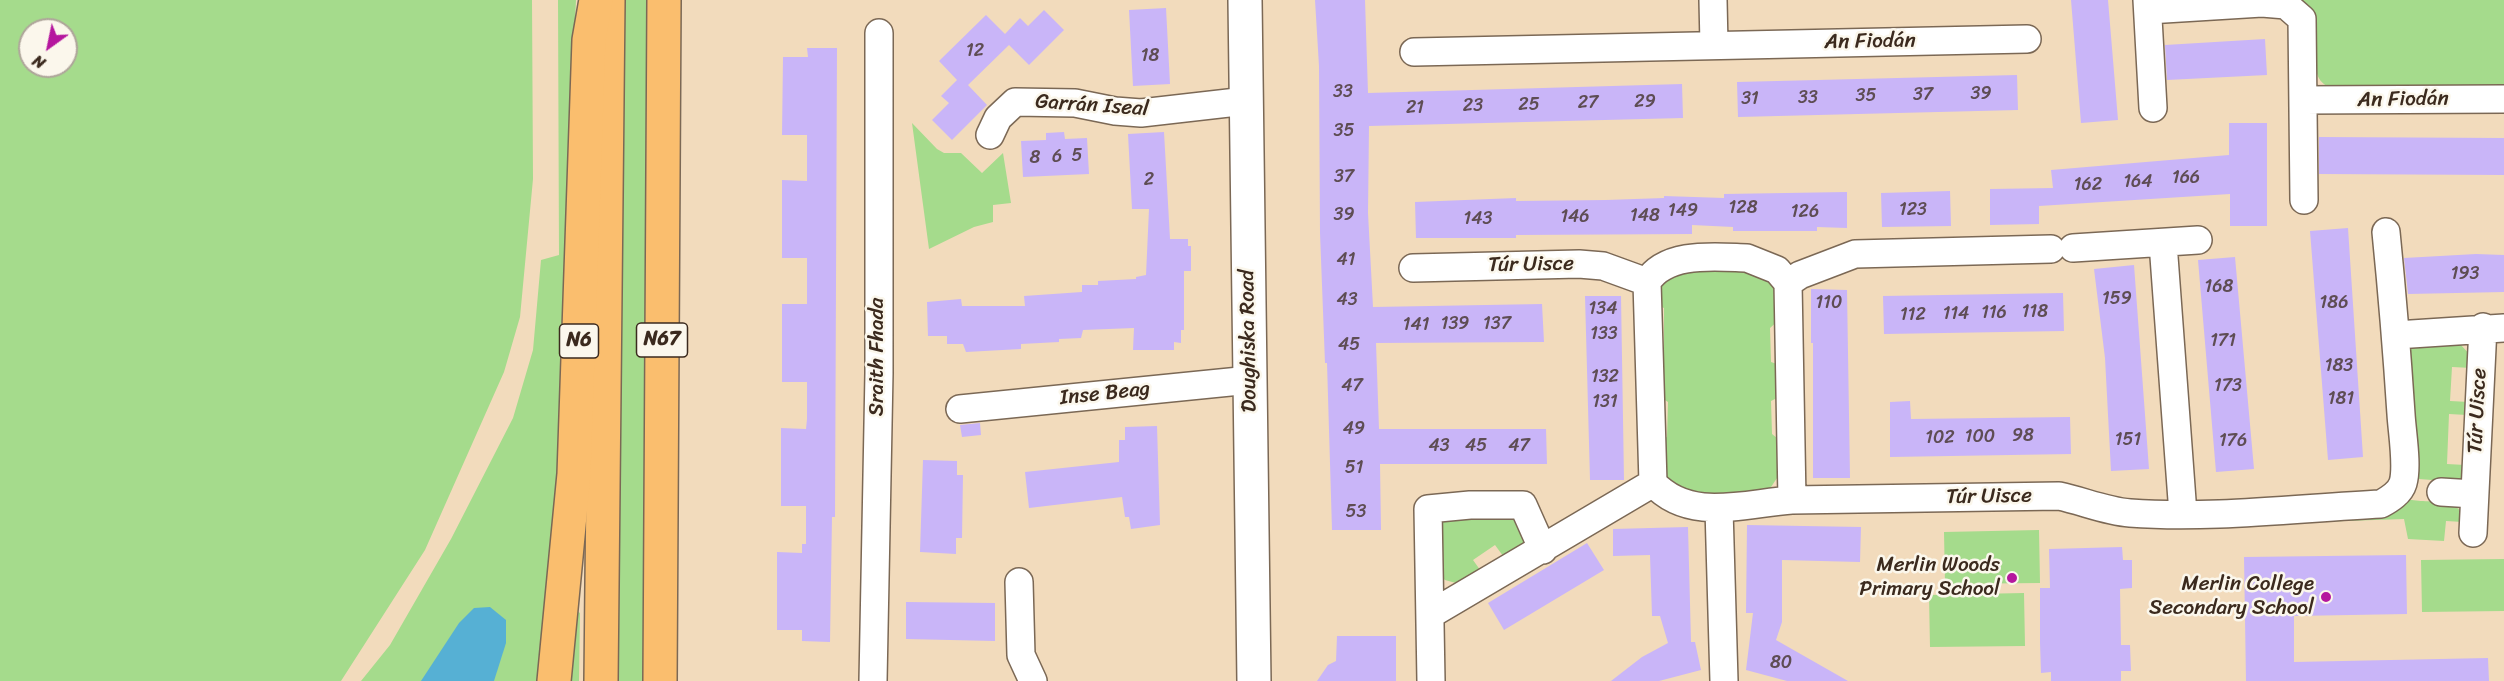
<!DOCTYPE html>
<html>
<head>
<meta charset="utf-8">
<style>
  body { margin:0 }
  #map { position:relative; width:2504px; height:681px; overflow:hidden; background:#f2dbbc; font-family:Sriracha,sans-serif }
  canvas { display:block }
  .north { position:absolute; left:18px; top:18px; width:60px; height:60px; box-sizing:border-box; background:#fbf7ec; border:2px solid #aea59a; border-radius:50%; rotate:213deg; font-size:16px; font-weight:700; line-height:24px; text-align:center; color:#3b2a1e }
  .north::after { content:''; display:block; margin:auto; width:21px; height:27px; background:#b5179e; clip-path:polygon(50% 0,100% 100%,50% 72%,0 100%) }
</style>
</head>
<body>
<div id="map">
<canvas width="2504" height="681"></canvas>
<div class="north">N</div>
</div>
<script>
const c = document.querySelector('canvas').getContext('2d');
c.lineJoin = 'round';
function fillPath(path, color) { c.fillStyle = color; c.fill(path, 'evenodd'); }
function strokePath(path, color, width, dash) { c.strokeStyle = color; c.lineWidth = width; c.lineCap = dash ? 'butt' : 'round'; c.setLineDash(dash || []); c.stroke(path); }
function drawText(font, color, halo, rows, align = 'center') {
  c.font = font + ' Sriracha,sans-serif'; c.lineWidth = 5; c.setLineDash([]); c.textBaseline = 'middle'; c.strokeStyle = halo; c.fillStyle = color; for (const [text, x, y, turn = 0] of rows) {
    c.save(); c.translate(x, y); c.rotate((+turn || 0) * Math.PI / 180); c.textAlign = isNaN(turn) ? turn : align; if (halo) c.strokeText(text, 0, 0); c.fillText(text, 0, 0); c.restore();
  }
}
fillPath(new Path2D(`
  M0 0H532L533 179 520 317 504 372 425 550 341 681H0ZM30 30H66V66H30Z
  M558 0H576L572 84 569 421 541 681H361L390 645 451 539 513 418 533 350 541 260 559 255Z
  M624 0H652L645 681H614Z
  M2297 0H2504V85L2331 88C2305 78 2322 48 2315 28 2312 19 2302 8 2297 0Z
  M912 123 937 149 944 153H961L982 173 1003 153 1011 203 993 205V222L974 227 929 249Z
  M1746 266 1771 278 1777 293 1780 319 1770 328 1771 362 1780 365 1781 396 1771 401 1772 434 1782 442 1781 472 1771 487 1758 496 1703 498 1663 486 1655 442 1667 437 1668 402 1657 395V369L1664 361V308L1654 304V290L1676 269Z
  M2415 343 2460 344 2473 358 2472 368 2452 367 2450 401 2469 402 2467 415 2449 414 2447 464 2465 465 2463 479 2458 482 2419 479 2416 472 2409 351Z
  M2406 499C2425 504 2465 496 2463 522L2446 521 2444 541 2408 539 2404 519 2257 524Z
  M1515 517 1526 534 1524 544 1506 560 1495 545 1473 560 1483 574 1463 585 1445 580 1439 575 1440 525 1444 519Z
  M2039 530 2040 583 1945 584 1944 532Z
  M2504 559V611L2422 612 2421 560Z
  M2024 593 2025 646 1930 647 1929 595Z
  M574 609 580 613 579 681H564Z`), '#a5db8c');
fillPath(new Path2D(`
  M490 607 506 620V643L494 681H421L459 623 474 608Z`), '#56b0d4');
fillPath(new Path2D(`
  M1315 0H1365L1368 93 1682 84 1683 118 1369 126 1368 213 1373 307 1542 304 1544 342 1376 343 1379 429H1546L1547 464H1380L1381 530H1332L1327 363H1325L1320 233 1319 66Z
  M2071 0H2108L2118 120 2081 123Z
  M1166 8 1170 84 1133 86 1129 10Z
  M1044 10 1064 30 1029 65 1009 45 968 85 987 105 952 140 932 120 949 103 941 96 957 80 939 61 986 15 1005 34 1020 18 1028 26Z
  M2265 39 2267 75 2167 80 2165 45Z
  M807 48H837L835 517H832L830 642 802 641V630H777V552L802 553V544H806V506H781V428L806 429 807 419V382H782V304H807V258H782V180L807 181V135H782L783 57H808Z
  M2017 75 2018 110 1738 117 1737 82Z
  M2229 123H2267V226H2230V194L2039 206V224L1990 225V189L2053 188 2051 170 2229 155Z
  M1064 132 1065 139 1087 138 1089 174 1023 177 1021 141 1046 140V133Z
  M1164 132 1170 239H1188V246H1191V271H1184V330H1181V343L1174 342V350H1133L1134 328 1083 330 1081 338 1059 339V342L1021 344V349L966 352 963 344H947V336H928L927 302 961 299 962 306H1025L1024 296 1082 292V285H1098V281L1136 279V277L1146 275 1149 209H1132L1128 134Z
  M2319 137 2504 138V175L2319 174Z
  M1950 191 1951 226 1882 227 1881 193Z
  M1847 192V228L1817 227V231H1733V227L1692 225V234L1516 235V238H1416L1415 202 1516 198V201L1606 200 1664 198V196L1724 198V194Z
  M2348 228 2363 457 2328 460 2310 231Z
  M2476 254 2504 255V292L2408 294 2404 258Z
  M2235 257 2254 469 2216 472 2198 260Z
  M2134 265 2149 469 2111 471 2105 358 2094 269Z
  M1811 289 1847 290 1850 478H1813V343H1811Z
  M2063 293 2064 331 1884 334 1883 296Z
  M1585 296H1621L1624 480H1590Z
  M1910 401 1911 419 2070 417 2071 454 1890 457V402Z
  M980 423 981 435 962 437 960 425Z
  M1157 426 1160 525 1131 529 1129 517H1125L1122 497 1029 508 1025 472 1119 462V440H1125V427Z
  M923 460 957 461V475H963L962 538H956V554L920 552Z
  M1747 525 1861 527 1860 562 1782 560V622L1776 640 1848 681H1787L1746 670 1753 613H1746Z
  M1688 527 1691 642H1695L1701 670 1659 681H1611L1642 657 1668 643 1660 616H1652L1650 555 1613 556V529Z
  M1587 543 1604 570 1504 630 1488 603Z
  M2122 547 2123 560H2132V588L2120 589 2121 645H2130L2131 671H2121V681H2051V672L2041 673 2040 643V588H2050L2049 549Z
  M2406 555 2407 614 2294 616V662L2488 658 2489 681H2246L2244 557Z
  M906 602 995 603V641L906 639Z
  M1337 636H1396V681H1317L1328 665 1336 661Z`), '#c9b5f8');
const minor = new Path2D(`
  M1713 0 1714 45
  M2147 0 2153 108
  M2148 10 2262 3 2286 5 2302 19 2304 200
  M1414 52 2027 39
  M2303 100 2504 99
  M990 135 998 118 1015 102 1075 103 1115 111 1141 113 1246 101
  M2163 243 2183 514
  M2073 248 2198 240
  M1747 258 1777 270 1788 283 1792 500C1745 503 1690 523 1653 483L1647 282C1666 251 1715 257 1747 258Z
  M1413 268 1579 264 1603 266 1647 282
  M1788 283 1800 275 1855 254 2051 249
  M2396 335 2504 328
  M960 409 1250 380
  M2441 492 2474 494
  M1792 500 2059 496C2083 501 2105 511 2130 513 2210 519 2300 508 2381 504 2390 499 2400 493 2403 483 2408 466 2402 432 2401 414 2397 353 2392 292 2386 232
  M1719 509 1724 681
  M2473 533 2483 327
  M1019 582 1021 655 1033 681
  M1431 614 1653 483
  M873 681 879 373V33
  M1431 681 1428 509 1470 505H1523L1543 550`);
const tertiary = new Path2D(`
  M1245 0 1254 681`);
const primary = new Path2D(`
  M601 681 608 0
  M660 681 664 0`);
const trunk = new Path2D(`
  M554 681 574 474 589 40 596 0`);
strokePath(minor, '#7b6855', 30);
strokePath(tertiary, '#7b6855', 36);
strokePath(primary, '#7b6855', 36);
strokePath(trunk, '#7b6855', 36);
strokePath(minor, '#fff', 27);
strokePath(tertiary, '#fff', 33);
strokePath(primary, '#fabe6e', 33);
strokePath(trunk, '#fabe6e', 33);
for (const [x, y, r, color] of [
  [2012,578,6,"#b5179e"],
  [2326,597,6,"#b5179e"]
]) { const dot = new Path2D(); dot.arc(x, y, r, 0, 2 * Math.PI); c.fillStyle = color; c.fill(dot); strokePath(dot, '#fbf7ec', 2); }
drawText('18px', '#5e4d54', null, [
  ["12",975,51],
  ["18",1150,56],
  ["33",1343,92],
  ["39",1981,94],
  ["37",1923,95],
  ["35",1866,96],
  ["33",1808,98],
  ["31",1750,99],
  ["29",1645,102],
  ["27",1588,103],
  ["25",1529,105],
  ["23",1473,106],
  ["21",1415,108],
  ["35",1344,131],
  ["5",1077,156],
  ["6",1057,157],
  ["8",1035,158],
  ["37",1344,177],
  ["166",2186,178],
  ["2",1149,180],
  ["164",2138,182],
  ["162",2088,185],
  ["128",1743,208],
  ["123",1913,210],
  ["149",1683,211],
  ["126",1805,212],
  ["39",1344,215],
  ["148",1645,216],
  ["146",1575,217],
  ["143",1478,219],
  ["41",1346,260],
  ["193",2465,274],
  ["168",2219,287],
  ["159",2117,299],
  ["43",1347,300],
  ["110",1829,303],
  ["186",2334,303],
  ["134",1603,309],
  ["118",2035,312],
  ["116",1994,313],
  ["114",1956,314],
  ["112",1913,315],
  ["139",1455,324],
  ["137",1497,324],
  ["141",1416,325],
  ["133",1604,334],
  ["171",2223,341],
  ["45",1349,345],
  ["183",2339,366],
  ["132",1605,377],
  ["47",1352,386],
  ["173",2228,386],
  ["181",2341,399],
  ["131",1605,402],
  ["49",1354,429],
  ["98",2023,436],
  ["100",1980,437],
  ["102",1940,438],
  ["151",2128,440],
  ["176",2233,441],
  ["43",1439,446],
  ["45",1476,446],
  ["47",1519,446],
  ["51",1354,468],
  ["53",1356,512],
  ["80",1781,663]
]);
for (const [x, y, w] of [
  [662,340,51],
  [579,341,39]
]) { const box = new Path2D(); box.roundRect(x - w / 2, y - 17, w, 34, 4.5); c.fillStyle = '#fbf7ec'; c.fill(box); strokePath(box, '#3b2a1e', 1.5); }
drawText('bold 20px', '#3b2a1e', null, [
  ["N67",662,340],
  ["N6",579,341]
]);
drawText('21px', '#3b2a1e', '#fbf7ec', [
  ["An Fiodán",1870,42,-1],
  ["An Fiodán",2403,100,-1],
  ["Garrán Iseal",1092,106,4],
  ["Túr Uisce",1531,265,-1],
  ["Doughiska Road",1249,341,-91],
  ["Sraith Fhada",878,357,-90],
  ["Inse Beag",1105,394,-6],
  ["Túr Uisce",2478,411,-87],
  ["Túr Uisce",1989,497,-1]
]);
drawText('21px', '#3b2a1e', '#fbf7ec', [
  ["Merlin Woods",2000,566],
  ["Primary School",2000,590],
  ["Merlin College",2314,585],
  ["Secondary School",2314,609]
], 'right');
</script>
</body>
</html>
